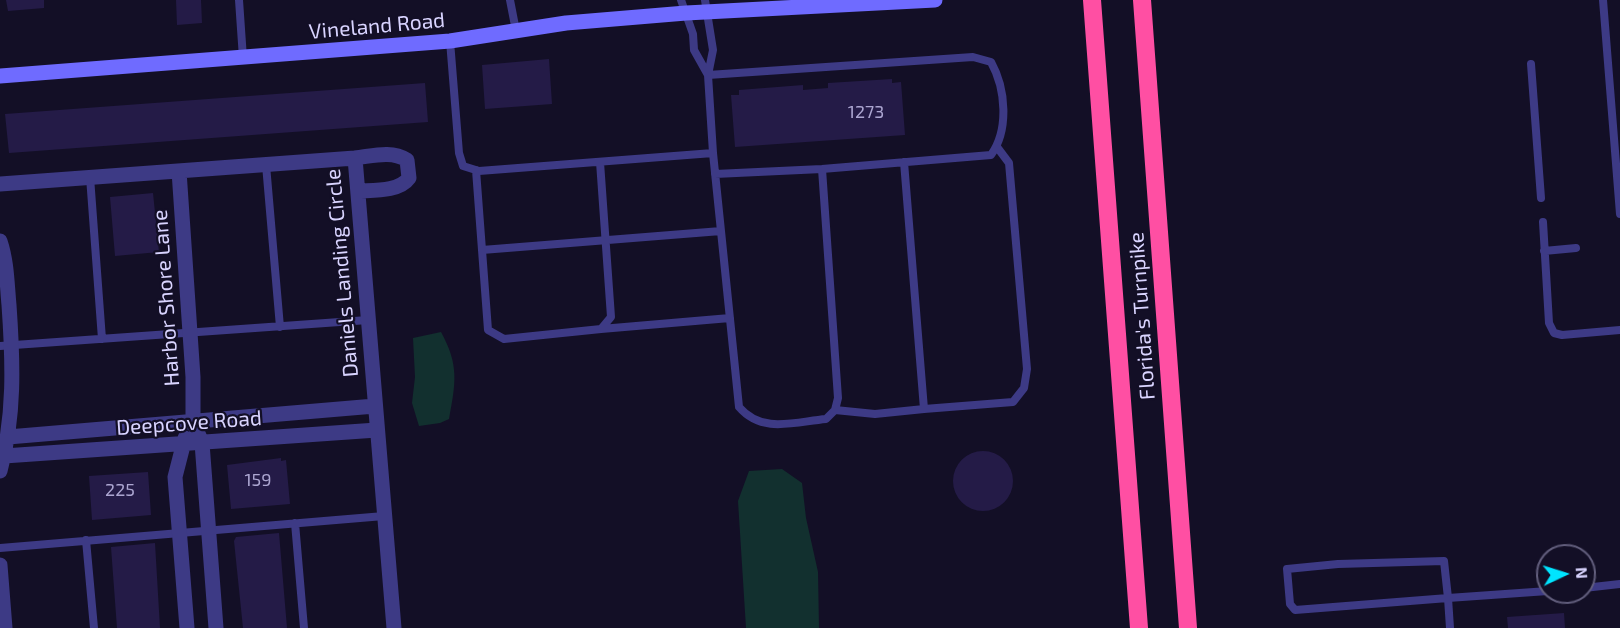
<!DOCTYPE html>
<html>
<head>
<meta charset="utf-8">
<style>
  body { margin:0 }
  #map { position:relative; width:1620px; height:628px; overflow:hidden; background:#130f26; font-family:"Exo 2",sans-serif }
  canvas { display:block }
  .north { position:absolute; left:1536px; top:544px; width:60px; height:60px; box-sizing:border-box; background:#130f26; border:2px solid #625e7d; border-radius:50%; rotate:86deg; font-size:16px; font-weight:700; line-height:24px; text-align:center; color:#d9d4ff }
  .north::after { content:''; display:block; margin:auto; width:21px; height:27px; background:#00e5ff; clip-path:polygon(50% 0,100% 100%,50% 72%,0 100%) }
</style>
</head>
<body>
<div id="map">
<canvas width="1620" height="628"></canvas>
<div class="north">N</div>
</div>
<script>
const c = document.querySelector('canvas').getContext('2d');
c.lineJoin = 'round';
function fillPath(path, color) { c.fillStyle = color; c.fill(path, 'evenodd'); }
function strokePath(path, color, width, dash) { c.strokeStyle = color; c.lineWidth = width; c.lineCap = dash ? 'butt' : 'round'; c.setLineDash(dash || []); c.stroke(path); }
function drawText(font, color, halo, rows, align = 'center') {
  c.font = font + ' "Exo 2",sans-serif'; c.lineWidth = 4.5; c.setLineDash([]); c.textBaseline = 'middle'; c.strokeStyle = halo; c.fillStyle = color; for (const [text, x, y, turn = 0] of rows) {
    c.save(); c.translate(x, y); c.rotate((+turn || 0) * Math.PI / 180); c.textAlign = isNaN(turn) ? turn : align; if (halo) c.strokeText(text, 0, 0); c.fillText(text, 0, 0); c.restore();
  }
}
fillPath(new Path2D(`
  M441 332C459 365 456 382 449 419L440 423 419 426 412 403 415 377 413 338Z
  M782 469 802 483 806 518 818 572 819 628H746L738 501 749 471Z`), '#12302f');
fillPath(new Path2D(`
  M6 0H44V8L8 11Z
  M176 0H201L202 23 177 25Z
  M549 59 552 104 485 109 482 65Z
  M892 79V83L901 82 905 135 735 147 731 95H739V90L803 85V90L828 88V83Z
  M425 83 428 122 9 153 5 114Z
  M153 193 159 252 115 256 110 197Z
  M953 481a30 30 0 1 1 60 0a30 30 0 1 1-60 0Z
  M281 458V461L286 460 290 504 231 509 227 465Z
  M148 472 151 515 92 520 89 476Z
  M279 533 287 628H243L234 541 236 537Z
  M155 543 160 628H117L111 547Z
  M1564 613 1565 628H1508L1507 617Z`), '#241b47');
strokePath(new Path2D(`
  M239 0 243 58
  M510 0 516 31
  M681 0 693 34 694 50 708 75
  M705 0 713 50 708 75 713 153 739 407C762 434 794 422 826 419L835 410 838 398 822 169
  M1603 0 1620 214
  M450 41 459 153 463 166 479 171 713 153
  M1531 64 1541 198
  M708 75 973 57 991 62C1006 89 1009 130 991 155L822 169 715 174
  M904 162 924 409 1013 402 1024 388 1027 369 1009 163 997 147
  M266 165 280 327
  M476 170 488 330 504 339 601 329 611 317 600 162
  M90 177 102 339
  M1543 222 1549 323 1554 333 1562 335 1620 330
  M482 250 721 231
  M1544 251 1576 248
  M601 329 730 318
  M0 346 368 320
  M835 410 875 414 924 409
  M295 523 304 628
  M86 540 94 628
  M0 548 384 516
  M1444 561 1448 598 1295 610 1290 604 1287 569 1338 564Z
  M1584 588 1620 584
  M1450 628 1448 598 1548 591`), '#3d3a85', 8);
strokePath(new Path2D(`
  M355 158C373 156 391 150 407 160L409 178C399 192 373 190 358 191
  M179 171 193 377V421L202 443 216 628
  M0 184 355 158 394 628
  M0 241C7 262 7 284 9 305 13 362 15 416 0 471
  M8 437 375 406
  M185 438 175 477 187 628
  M4 456 377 430
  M0 565 5 628`), '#3d3a85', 15);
strokePath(new Path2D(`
  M0 76 450 41 566 23 686 13 935 0`), '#6f6bff', 15);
strokePath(new Path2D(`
  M1092 0 1139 628
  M1142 0 1188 628`), '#ff4fa3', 18);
drawText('18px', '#aca6d1', null, [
  ["1273",866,112],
  ["159",258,480],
  ["225",120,490]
]);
drawText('21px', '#d9d4ff', '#130f26', [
  ["Vineland Road",377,26,-5],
  ["Daniels Landing Circle",342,273,-95],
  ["Harbor Shore Lane",166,298,-94],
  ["Florida's Turnpike",1142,316,-94],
  ["Deepcove Road",189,423,-4]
]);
</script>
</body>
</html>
